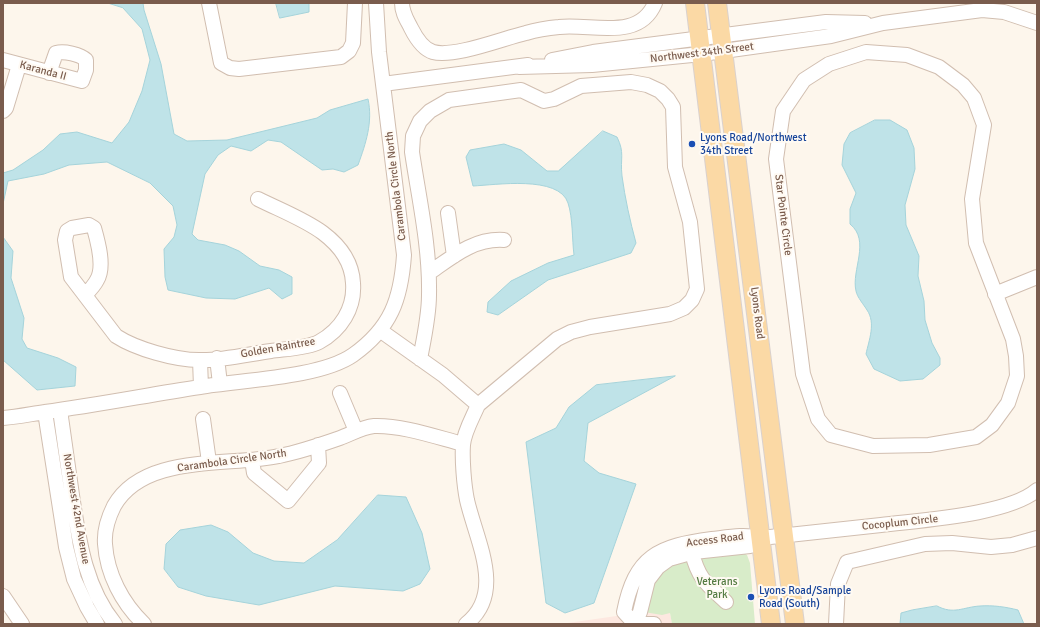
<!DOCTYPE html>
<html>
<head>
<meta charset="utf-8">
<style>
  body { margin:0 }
  #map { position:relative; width:1040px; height:627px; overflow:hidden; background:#fdf6ec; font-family:Signika,sans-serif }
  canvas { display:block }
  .frame { position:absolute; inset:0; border:4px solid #7a5c4d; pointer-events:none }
</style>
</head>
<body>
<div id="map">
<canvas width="1040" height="627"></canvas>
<div class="frame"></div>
</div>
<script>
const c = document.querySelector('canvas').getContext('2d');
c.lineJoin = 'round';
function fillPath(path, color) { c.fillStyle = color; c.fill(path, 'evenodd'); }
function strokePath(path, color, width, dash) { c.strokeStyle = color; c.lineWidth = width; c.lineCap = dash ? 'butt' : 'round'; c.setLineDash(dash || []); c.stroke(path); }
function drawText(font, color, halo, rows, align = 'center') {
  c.font = font + ' Signika,sans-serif'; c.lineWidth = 4; c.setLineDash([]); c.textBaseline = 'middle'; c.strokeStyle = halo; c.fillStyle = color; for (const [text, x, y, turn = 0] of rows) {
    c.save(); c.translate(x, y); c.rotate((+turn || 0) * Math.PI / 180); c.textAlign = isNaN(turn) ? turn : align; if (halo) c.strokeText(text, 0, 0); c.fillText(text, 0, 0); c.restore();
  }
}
fillPath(new Path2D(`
  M644 612 670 613 672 624H561Z`), '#fde8e0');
fillPath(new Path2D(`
  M743 553 747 555 750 563 755 624H672L670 613 662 615 644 612 648 585 674 560Z`), '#d8ecc9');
const water = new Path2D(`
  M108 3H143L144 10 161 64 174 134 187 141 227 140 317 118 330 110 368 99C373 122 366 143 358 165L344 172 333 169 322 170 281 142 268 140 251 151 231 146 218 155 205 174 192 234 198 240 225 245 239 251 260 266 279 270 292 277V294L282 299 269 288 235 299 206 298 168 290 165 277 164 249 174 237 177 225 173 206 150 183 107 162 69 165 44 174 8 181 3 204V173L13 170 43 150 60 134 77 132 112 143 129 122 142 91 150 60 142 29 123 8Z
  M276 3H309V12L280 18Z
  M875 120H890L907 130 914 148 915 169 905 205 906 225 919 256 918 276 924 301 925 320 932 343 940 358V365L923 379 900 381 874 369 866 354C869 340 876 323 867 310 864 305 857 297 856 291 851 270 871 241 850 224V209L856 193 842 165 844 144 850 133Z
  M603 131 617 137C625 153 620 158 622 176 625 198 630 221 636 243L631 253 548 280 498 315 487 312 488 302 511 281 548 263 574 255C572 240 573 218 568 203 559 175 495 185 473 186L466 157 470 150 504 144 521 150 547 171H558Z
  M3 237 13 251 11 278 24 318 22 339 27 348 58 358 76 367 75 386 37 390 3 360Z
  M675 376 588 423 584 461 599 473 636 484 594 603 565 613 546 603 526 442 556 428 569 407 596 385Z
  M378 495 406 497 422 533 430 569 420 584 403 591 335 586 259 605 206 596 178 587 164 569 166 544 180 530 211 525 228 532 253 553 274 561 304 563 337 540Z
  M937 606C954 615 963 607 980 606 993 605 1006 607 1018 610L1024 624H900L901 613 912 610Z`);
fillPath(water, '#bfe3e8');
strokePath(water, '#a5d3da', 1);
const minor = new Path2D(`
  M209 3 221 63 230 68 239 69 341 57 349 51 353 43 355 3
  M402 3C402 13 407 20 411 28 416 38 423 49 433 52 454 58 504 38 526 33 536 30 548 28 559 27 591 23 639 42 655 3
  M866 52 907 55 939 67 963 85 974 98 984 125 972 199 976 243 1013 339 1016 356 1017 376 1008 403 992 425 976 437 929 445 873 446 831 435 818 419 803 374 776 159 783 111 804 80 829 64Z
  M3 60 82 81 86 70V60C80 54 64 51 56 53L49 73
  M552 60 593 52 826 22 865 23
  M519 67 592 65 702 54 831 36 883 23 982 10 1004 12 1037 23
  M383 84 528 65
  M3 111 6 108 19 65
  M448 213 454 256
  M429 273C452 257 474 238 504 240
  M995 294 1037 277
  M85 295C89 291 94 286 97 280 105 267 98 242 94 228L89 225 72 228 67 231 65 240 71 277 116 336C136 349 175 360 199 360 222 361 249 354 271 351 285 349 308 348 319 342 341 330 355 308 353 283 352 262 339 245 323 233 304 219 280 210 258 199
  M381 331 443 375 478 405C473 417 464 432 463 445 462 460 464 485 467 500 476 540 506 593 466 624
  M217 358 220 384
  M420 359C424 338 429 316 429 295 430 247 419 199 412 152L413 136 420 121 430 111 449 100 521 90 544 101 554 99 581 86 631 82 647 85 660 91 668 99 673 107 675 167 690 222 697 289 692 300 684 308 670 314 590 327 571 332 557 339 478 405
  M200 360 201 387
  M340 393 356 431
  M60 410C64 439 68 467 72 495 79 541 85 587 115 624
  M45 412 66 547 74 579 87 607 97 624
  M3 418C17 417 31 414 45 412 97 405 148 395 200 387 241 380 320 378 353 355 391 328 401 299 404 255L379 52 376 3
  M203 419 209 462
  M252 460 254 473 288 501 319 463 318 445
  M761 538C801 534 841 529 881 525 920 520 1008 515 1037 490
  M692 553C699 580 707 584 726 602
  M3 596 22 624
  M144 624C122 603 107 574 105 544 104 531 108 518 114 506 144 453 228 467 279 456 300 452 320 445 340 438 351 434 362 427 374 426 402 425 436 437 463 444
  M632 624H654
  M635 624 624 612C635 556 658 546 712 539 729 537 744 534 761 538L750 546 694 552 669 559 658 567 648 580 640 612 635 624
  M836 624 838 584 847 562 925 544 952 543 991 547 1012 545 1037 538`);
const major = new Path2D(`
  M695 3 771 624
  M717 3 795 624`);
strokePath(minor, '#d1beb0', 16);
strokePath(major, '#dad1cd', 20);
strokePath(minor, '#fff', 14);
strokePath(major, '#fbd9a5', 18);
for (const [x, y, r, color] of [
  [692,144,4,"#1a4fb4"],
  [751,597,4,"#1a4fb4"]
]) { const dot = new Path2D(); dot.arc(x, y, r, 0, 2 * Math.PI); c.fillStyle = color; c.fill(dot); strokePath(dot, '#fffaf3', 1.5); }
drawText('11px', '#7a5c4d', '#fffaf3', [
  ["Northwest 34th Street",702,53,-7],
  ["Karanda II",43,71,15],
  ["Carambola Circle North",396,186,-97],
  ["Star Pointe Circle",783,215,83],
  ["Lyons Road",757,313,83],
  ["Golden Raintree",278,348,-10],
  ["Carambola Circle North",232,461,-8],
  ["Northwest 42nd Avenue",76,509,80],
  ["Cocoplum Circle",900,523,-6],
  ["Access Road",715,540,-7]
]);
drawText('11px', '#164399', '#fffaf3', [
  ["Lyons Road/Northwest",700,138],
  ["34th Street",700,151],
  ["Lyons Road/Sample",759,591],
  ["Road (South)",759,604]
], 'left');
drawText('11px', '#537a41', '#fffaf3', [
  ["Veterans",717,582],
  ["Park",717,595]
]);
</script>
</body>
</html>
